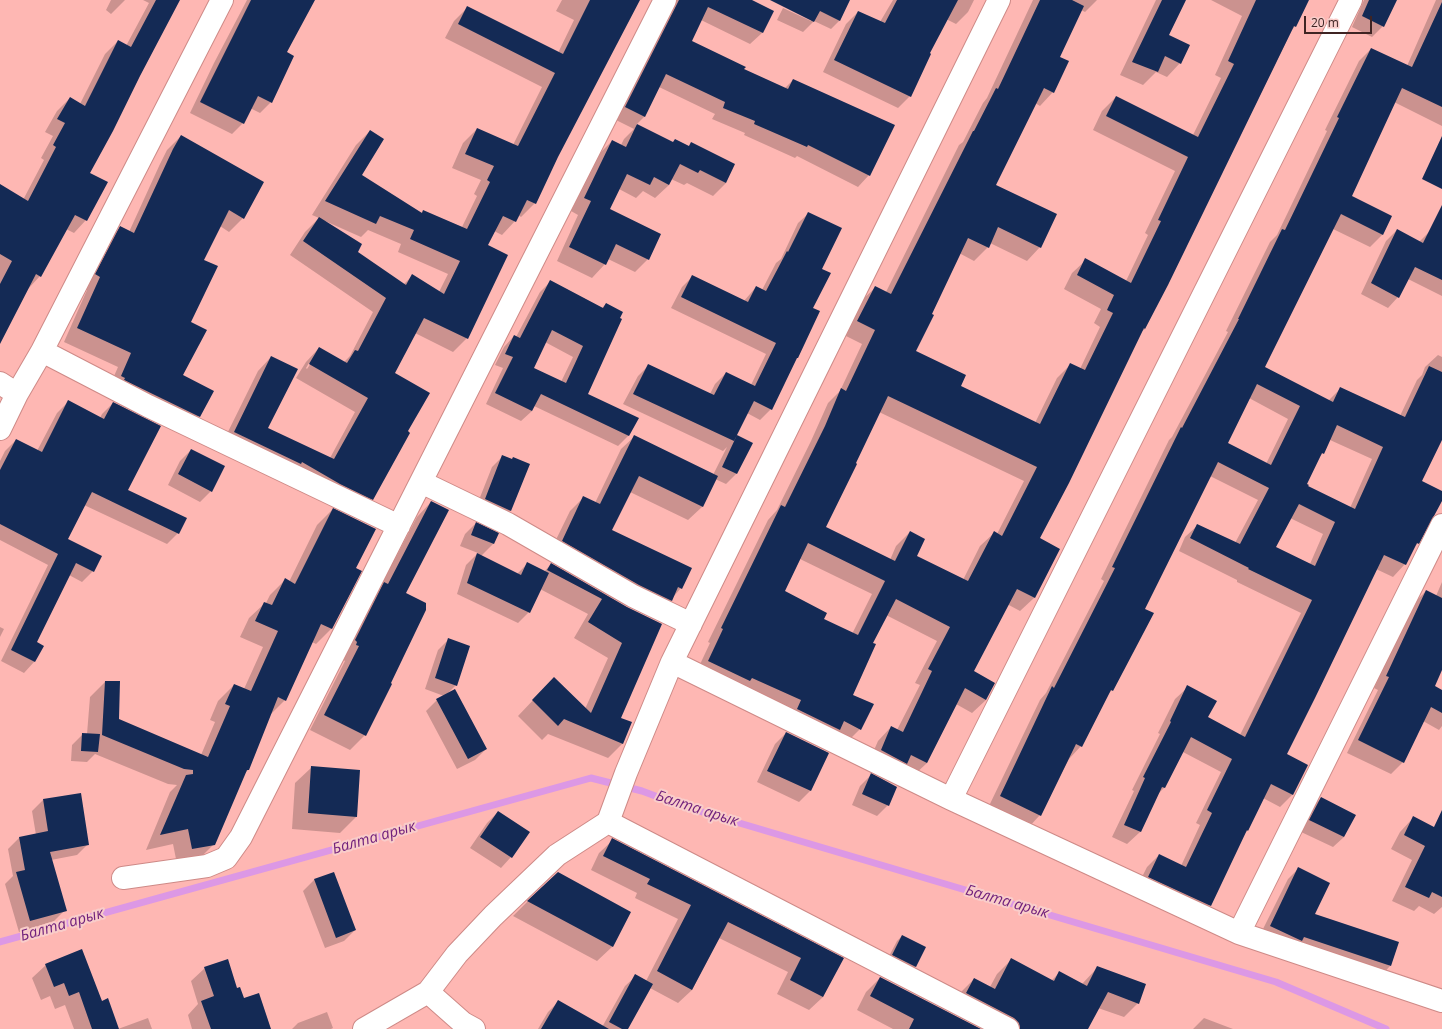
<!DOCTYPE html>
<html>
<head>
<meta charset="utf-8">
<style>
  body { margin:0 }
  #map { position:relative; width:1442px; height:1029px; overflow:hidden; background:#feb7b3; font-family:"Open Sans",sans-serif }
  canvas { display:block }
  .scale { position:absolute; left:1304px; top:16px; width:68px; height:18px; box-sizing:border-box; border:2px solid #3f2423; border-top:0; padding-left:5px; font-size:12px; line-height:14px; white-space:nowrap; color:#3f2423; -webkit-text-stroke:3px #f9cdca; paint-order:stroke }
</style>
</head>
<body>
<div id="map">
<canvas width="1442" height="1029"></canvas>
<div class="scale">20 m</div>
</div>
<script>
const c = document.querySelector('canvas').getContext('2d');
c.lineJoin = 'round';
function fillPath(path, color) { c.fillStyle = color; c.fill(path, 'evenodd'); }
function strokePath(path, color, width, dash) { c.strokeStyle = color; c.lineWidth = width; c.lineCap = dash ? 'butt' : 'round'; c.setLineDash(dash || []); c.stroke(path); }
function drawText(font, color, halo, rows, align = 'center') {
  c.font = font + ' "Open Sans",sans-serif'; c.lineWidth = 4; c.setLineDash([]); c.textBaseline = 'middle'; c.strokeStyle = halo; c.fillStyle = color; for (const [text, x, y, turn = 0] of rows) {
    c.save(); c.translate(x, y); c.rotate((+turn || 0) * Math.PI / 180); c.textAlign = isNaN(turn) ? turn : align; if (halo) c.strokeText(text, 0, 0); c.fillText(text, 0, 0); c.restore();
  }
}
fillPath(new Path2D(`
  M111 0H125L111 14 106 10Z
  M143 0H179L89 174 86 220 74 233 66 229 40 276 28 289 0 341V186L23 200 44 160 41 158 53 136 45 132 57 111 70 98 80 104 105 54 118 41 126 46 149 3Z
  M247 0H314L286 53 271 102 260 113 250 108 243 123 232 134 190 113 214 63Z
  M562 0H638L557 157 535 203 521 217 518 215 515 221 502 235 494 231 487 245 467 338 453 352 415 333 394 373 407 432 372 499 359 513 221 446 258 371 271 357 267 429 330 458 355 412 296 378 306 362 319 348 344 362 350 356 373 312 290 255 305 232 319 218 312 215 356 145 370 131 360 175 421 213 423 211 462 227 477 196 474 194 481 180 452 168 463 143 477 129 513 145 542 87 445 38 454 21 468 7 558 53 574 20 556 11ZM325 221 361 237 368 230 401 244 398 252 448 274 439 292 412 276 403 285 356 252ZM309 363H311L307 369 306 368Z
  M674 0H750L772 11 762 33 750 44 701 20 690 42 743 70 784 89 793 80 869 175 858 187 797 156 795 158 744 135 745 133 712 119 715 114 659 87 644 117 636 125 673 143 688 147 691 144 726 183 713 196 687 183 684 185 671 179 669 185 655 198 643 191 636 198 619 189 609 209 648 259 635 272 608 259 605 264 592 278 557 261 578 215 571 211 599 154 612 141 621 145 624 139 634 129 614 119Z
  M787 0H849L840 20 831 29 814 21 803 32 777 20 783 8 811 21V19Z
  M893 0H974L968 12 956 24 946 19 929 53 910 96 898 108 823 72 846 24 858 12 880 22Z
  M1033 0H1097L1085 12 1081 10 1059 58 1053 92 1040 106 1035 103 994 185 1040 247 1027 261 990 243 988 247 974 261 959 253 914 351 960 386 1035 423 1057 378 1071 364 1080 369 1100 327 1094 323 1101 309 1064 289 1072 273 1086 260 1126 281 1148 235 1145 233 1175 171 1093 130 1102 111 1116 97 1193 135 1221 78 1215 75 1242 16 1211 0H1297L1295 26 1292 30 1167 284 1145 329 1141 332 1039 538 1059 549 1034 598 1020 611 1007 604 973 672 986 700 972 713 956 704 927 763 913 776 868 764 878 741 891 727 897 730 920 685 915 683 937 641 886 615 872 643 851 695 860 729 847 742 695 675 710 643 708 642 768 520 777 510 811 441 828 403 840 391 862 344 844 335 862 300 876 287 886 292 959 145 963 142 983 103 987 98ZM879 412 1024 481 997 534 994 533 980 546 963 580 915 557 910 532 896 546 890 560 824 527ZM800 559 872 594 852 634 823 620 784 591Z
  M1156 0H1185L1168 35 1180 63 1167 77 1156 72 1143 85 1120 75Z
  M1364 0H1396L1383 26 1372 37 1352 27Z
  M1436 0H1442V126L1394 102 1350 197 1391 217 1382 235 1370 247 1333 229 1264 368 1328 401 1341 388 1400 416 1417 380 1422 375 1425 367 1438 355 1442 357V438L1421 482 1442 492V499L1418 543 1413 548 1405 564 1393 577 1376 569 1286 754 1292 795 1280 807 1263 798 1248 830 1244 834 1210 905 1198 918 1136 889 1147 867 1159 855 1181 866 1200 825 1196 823 1221 772 1183 752 1164 788 1156 796 1140 832 1127 844 1112 837 1134 791 1132 790 1160 734 1158 733 1175 699 1188 687 1207 718 1240 735 1301 613 1237 582V580L1179 551 1185 537 1198 525 1235 543 1258 500 1210 476 1144 609 1112 690 1107 695 1081 746 1069 759 1040 815 1028 828 988 808 1040 700 1046 693 1104 581 1101 579 1169 440 1172 437 1228 332 1226 331 1270 242 1277 235 1327 131 1325 130 1359 61 1371 49 1407 66ZM1249 398 1288 419 1266 464 1226 443ZM1330 440 1372 459 1350 508 1307 487 1306 484 1319 457 1323 453ZM1290 518 1323 534 1310 564 1275 548Z
  M181 136 243 218 229 232 220 226 203 260 189 322 182 375 199 416 185 430 108 390 118 367 64 342 87 290 82 288 106 241 120 228 129 232 160 164 167 150Z
  M809 213 820 269 812 308 795 360 771 409 760 420 747 413 734 440 738 436 736 474 726 484 715 479 702 507 688 520 630 492 611 531 681 588 674 596 671 601 658 614 549 554 570 511 584 497 595 503 621 449 635 436 713 475 727 447 723 451 623 404 638 376 649 365 710 394 715 384 726 373 751 385 766 354 671 308 682 287 692 277 744 301 756 287 762 290 776 263 781 259 798 223Z
  M1397 230 1419 242 1430 231 1442 237V296L1408 279 1398 297 1388 308 1361 294 1386 241Z
  M551 281 602 308 606 304 587 395 629 435 618 446 534 406 532 411 521 421 486 404 503 368 495 365 504 347 514 336 516 337 540 292ZM545 342 573 357 561 382 533 368Z
  M68 402 100 418 102 414 113 403 127 491 178 533 167 544 84 505 67 540 93 571 82 582 69 575 36 643 34 662 24 673 1 661 48 565 0 540V461L5 451 16 440 37 451 57 413Z
  M191 450 211 491 200 502 168 485 180 461Z
  M503 456 529 465 510 511 499 522 475 510 492 467Z
  M431 502 365 735 350 750 310 730 345 661 342 659 370 598 380 587 417 517Z
  M333 509 355 569 331 629 316 644 312 642 285 700 269 716 248 770 245 773 214 844 198 860 177 864 173 844 146 850 170 792 177 785 168 784 95 754 87 762 71 761 72 745 83 734H87L90 697 105 682 118 720 201 755 215 722 210 720 218 701 234 685 244 689 263 647 240 637 249 618 265 603H266L270 595 285 580 289 582 317 525Z
  M476 523 497 534 493 544 481 556 517 574 527 564 544 572 551 564 626 608 619 718 623 743 608 758 548 734 542 740 518 716 554 678 585 709 608 658 574 638 588 614 540 589 529 612 518 623 457 594 466 565 478 553 460 546 465 534Z
  M1442 582V668L1434 686 1442 691V726L1439 730 1423 721 1403 762 1391 774 1347 753 1378 690 1374 688 1414 603 1426 591 1436 596Z
  M0 627 4 629 0 637Z
  M448 640 456 685 447 694 486 749 475 760 457 769 426 711 437 700 444 696 425 689 438 650Z
  M786 733 828 753 810 791 799 802 757 782 775 744Z
  M312 767 356 817 340 833 292 829 295 783Z
  M871 775 888 805 877 816 852 805 860 786Z
  M1321 798 1344 837 1333 847 1299 831 1310 809Z
  M43 800 88 844 77 855 51 860 65 910 54 921 19 932 5 884 13 876 8 849 19 838 36 835 32 811Z
  M498 812 511 857 501 868 470 848 487 823Z
  M1413 818 1440 831 1442 828V907L1434 914 1419 906 1414 911 1392 901 1412 860 1391 849 1400 832Z
  M613 840 842 958 823 997 809 1010 777 994 788 972 719 938 692 990 678 1003 650 988 627 1029H601L625 986 636 976 646 981 678 919 635 898 637 893 591 870 599 853Z
  M1299 868 1313 915 1390 966 1380 977 1259 937 1288 879Z
  M333 873 355 930 344 941 325 948 303 891 314 880Z
  M528 901 630 913 612 947 597 961 513 916Z
  M902 936 925 948 915 967 910 972 887 960 897 941Z
  M1011 960 1051 981 1059 973 1082 984 1098 967 1138 1003 1124 1017 1098 1008 1087 1029H995L960 993 974 979 990 987 997 974Z
  M46 965 101 1002 118 1029 148 1018 152 1029H74L65 1005 55 1009 50 996 41 1000 32 978Z
  M205 968 236 990 270 1029H192L188 1015 198 1004 191 981Z
  M880 978 979 1029H893L857 1010 866 992Z
  M559 1001 588 1029H538L548 1012Z
  M327 1012 333 1028 331 1029H292L298 1023Z
  M1204 1018 1233 1029H1193Z`), '#0003');
strokePath(new Path2D(`
  M0 942 591 778 642 791 682 806 1276 982 1386 1029`), '#dc98e5', 7);
fillPath(new Path2D(`
  M156 0H180L140 76 113 131 90 173 108 182 87 221 75 215 41 277 36 274 0 344V284L12 261 0 254V184L28 201 56 147 53 145 65 123 57 119 70 97 85 106 118 40 131 47Z
  M251 0H315L287 52 294 56 272 103 258 96 244 124 200 102Z
  M590 0H640L558 157 536 204 527 200 516 222 503 216 488 245 508 255 468 339 424 318 395 373 430 393 408 431 410 433 373 500 340 484 302 462 301 464 234 432 271 356 298 369 268 428 334 459 368 398 309 364 319 347 347 363 355 350 358 351 386 298 303 241 319 217 362 244 358 252 406 285 412 274 444 294 460 261 410 239 414 230 380 216 376 224 325 201 370 130 384 139 362 175 422 213 423 210 467 229 490 182 487 180 494 166 465 154 477 128 518 146 555 73 458 24 467 6 563 54Z
  M679 0H752L774 11 763 33 708 7 692 41 746 67 744 69 788 89 793 79 895 125 870 176 808 145 807 147 754 124 755 121 723 108 725 102 666 74 645 117 625 107Z
  M770 0H850L840 21 820 11 814 22Z
  M897 0H958L930 53 931 54 911 97 834 60 858 11 885 23Z
  M1040 0H1072L1084 6 1060 57 1069 61 1054 93 1044 88 996 185 1057 214 1041 248 998 227 989 248 968 238 932 314 934 315 916 351 966 375 961 386 1040 424 1070 363 1085 370 1113 313 1107 310 1114 295 1077 275 1085 258 1131 283 1161 221 1158 220 1188 157 1106 116 1116 96 1198 137 1234 64 1228 61 1256 0H1309L1296 27 1294 26 1168 285 1145 329 1144 328 1069 483 1040 538 1060 549 1035 598 1017 589 974 671 995 683 986 700 965 688 927 763 911 755 907 764 881 750 891 726 903 732 932 671 928 669 950 627 896 599 873 643 876 644 853 695 874 704 861 730 844 721 840 730 797 709 801 700 752 678 750 681 708 661 723 629 721 628 781 505 785 507 825 426 841 388 846 391 875 330 857 321 875 286 891 294 973 131H974L996 88 998 89ZM888 396 1037 467 1002 536 994 531 968 581 917 556 925 539 910 531 895 561 826 527 857 464 856 463ZM808 543 885 581 858 635 824 619 827 613 785 591Z
  M1162 0H1186L1169 35 1190 45 1181 64 1165 56 1158 72 1132 62Z
  M1369 0H1397L1384 27 1362 16Z
  M1442 2V107L1402 88 1352 196 1392 216 1383 235 1341 214 1265 367 1333 402 1340 387 1405 417 1429 366 1442 372V440L1422 481 1442 491V501L1419 544 1417 543 1406 565 1384 555 1315 698 1287 754 1308 765 1293 795 1271 784 1248 831 1247 830 1211 906 1148 877 1159 854 1186 867 1212 813 1207 810 1232 759 1191 737 1165 788 1162 787 1141 832 1124 825 1145 778 1143 777 1171 722 1170 721 1187 685 1217 701 1208 717 1245 737 1312 600 1248 569 1249 568 1190 538 1197 524 1240 544 1269 488 1218 462 1145 609 1154 613 1113 691 1111 690 1082 747 1076 744 1041 816 1000 796 1052 686 1054 688 1115 568 1112 567 1181 427 1182 428 1239 319H1238L1282 229 1285 230 1339 118 1337 117 1371 48 1412 67ZM1257 384 1300 406 1271 465 1228 443ZM1337 425 1383 447 1355 509 1308 486 1309 485 1307 484 1322 453 1324 454ZM1299 504 1335 522 1315 566 1276 547Z
  M637 124 673 142 675 139 689 146 691 142 735 164 726 183 700 170 698 173 680 164 669 185 654 177 650 185 627 174 610 209 661 234 649 260 616 244 606 265 569 247 591 201 584 198 612 140 626 147Z
  M181 135 264 182 244 219 229 210 204 260 218 266 191 322 207 330 183 375 214 391 200 417 124 380 125 378 121 376 131 353 77 328 100 277 95 274 120 226 134 233 173 149Z
  M1442 136V189L1422 179Z
  M1442 205V280L1415 267 1399 298 1371 283 1397 229 1423 243Z
  M808 212 842 228 822 269 831 273 813 308 820 311 798 358H797L772 410 754 401 734 441 633 394 648 364 714 395 726 372 755 386 776 343 681 297 692 275 748 302 756 286 766 291 787 251 788 252Z
  M550 280 603 308 606 303 623 312 620 318 622 319 588 394 639 418 629 436 541 394 532 411 495 393 513 357 505 354 514 335 520 338ZM552 330 583 346 566 383 534 368Z
  M68 400 104 419 113 402 161 426 128 490 187 518 179 534 92 492 68 539 102 556 94 572 76 563 37 642 44 646 35 662 11 650 58 554 0 524V470L16 439 42 452Z
  M634 435 718 476 703 507 639 476 612 530 692 568 682 589 678 587 672 601 639 585 562 541 583 496 600 504Z
  M737 435 753 443 737 474 722 467Z
  M191 449 225 466 212 492 178 474Z
  M502 455 512 459 513 457 530 464 511 511 485 499Z
  M431 501 449 510 406 593 426 603V610L391 683 392 684 366 736 324 715 359 646 356 645 357 642 355 640 384 582 388 584Z
  M333 508 376 529 356 568 362 571 332 629 321 624 286 701 278 697 249 770H247L215 845 192 849 188 829 160 835 186 775 193 774V770L184 769 102 735 105 681H120L119 719 208 757 230 706 225 704 234 684 251 691 278 631 255 621 264 602 272 605 285 578 295 584Z
  M476 522 499 533 494 544 471 535Z
  M477 553 521 575 527 562 549 573 530 613 467 583Z
  M551 563 627 607 662 624 621 718 632 722 623 744 564 719 558 726 532 700 554 677 591 713 622 643 588 622 602 599 547 570Z
  M1426 590 1442 598V670L1435 686 1442 690V713L1431 707 1404 763 1358 740 1389 677 1386 676Z
  M448 638 470 646 457 686 435 678Z
  M455 689 487 749 468 759 436 699Z
  M786 732 829 753 811 791 767 771Z
  M82 733 100 734 98 752 81 751Z
  M311 766 360 770 357 817 308 813Z
  M871 773 897 787 889 806 862 794Z
  M81 793 89 845 50 852 67 911 30 921 16 872 25 870 19 837 48 831 43 799Z
  M1321 797 1356 815 1344 837 1309 820Z
  M1442 810V897L1432 892 1429 898 1405 887 1425 846 1404 835 1413 816 1434 827Z
  M498 811 530 832 512 858 480 837Z
  M612 838 844 958 823 997 790 980 801 958 728 922 692 990 657 971 691 905 647 884 650 879 603 856Z
  M1298 867 1330 883 1315 914 1399 942 1391 966 1304 937 1302 941 1270 926Z
  M334 872 356 930 336 938 314 879Z
  M558 872 631 912 613 947 527 901Z
  M902 935 926 947 916 967 892 955Z
  M82 949 102 1001 108 998 119 1029H92L79 992 69 996 64 983 54 987 45 964Z
  M1011 958 1054 981 1059 971 1087 986 1097 966 1146 984 1139 1004 1108 992 1088 1029H1020L1019 1023 1014 1018 966 993 974 978 995 989Z
  M228 959 237 988 240 987 244 998 259 993 271 1029H211L201 1001 214 996 204 967Z
  M635 974 653 984 628 1029H622L609 1022Z
  M880 977 981 1029H909L914 1019 870 996Z
  M558 1000 609 1029H541Z`), '#142a55');
const minor = new Path2D(`
  M42 351 148 406 399 526
  M0 383 17 394
  M0 429 17 394 42 351 222 0
  M421 482 508 524 633 596 691 624
  M672 662 951 799 1239 933 1442 1001
  M951 799 1351 0
  M608 822 1008 1029
  M123 878 207 866 226 858 241 837 665 0
  M1239 933 1442 525
  M428 992 463 1023 474 1029
  M364 1029 428 992 457 954 493 916 557 855 608 822 626 773 672 662 999 0`);
strokePath(minor, '#ce8a87', 24);
strokePath(minor, '#fff', 22);
drawText('italic 15px', '#71217c', '#f9cdca', [
  ["Балта арык",697,809,18],
  ["Балта арык",374,838,-16],
  ["Балта арык",1007,902,16],
  ["Балта арык",62,925,-16]
]);
</script>
</body>
</html>
